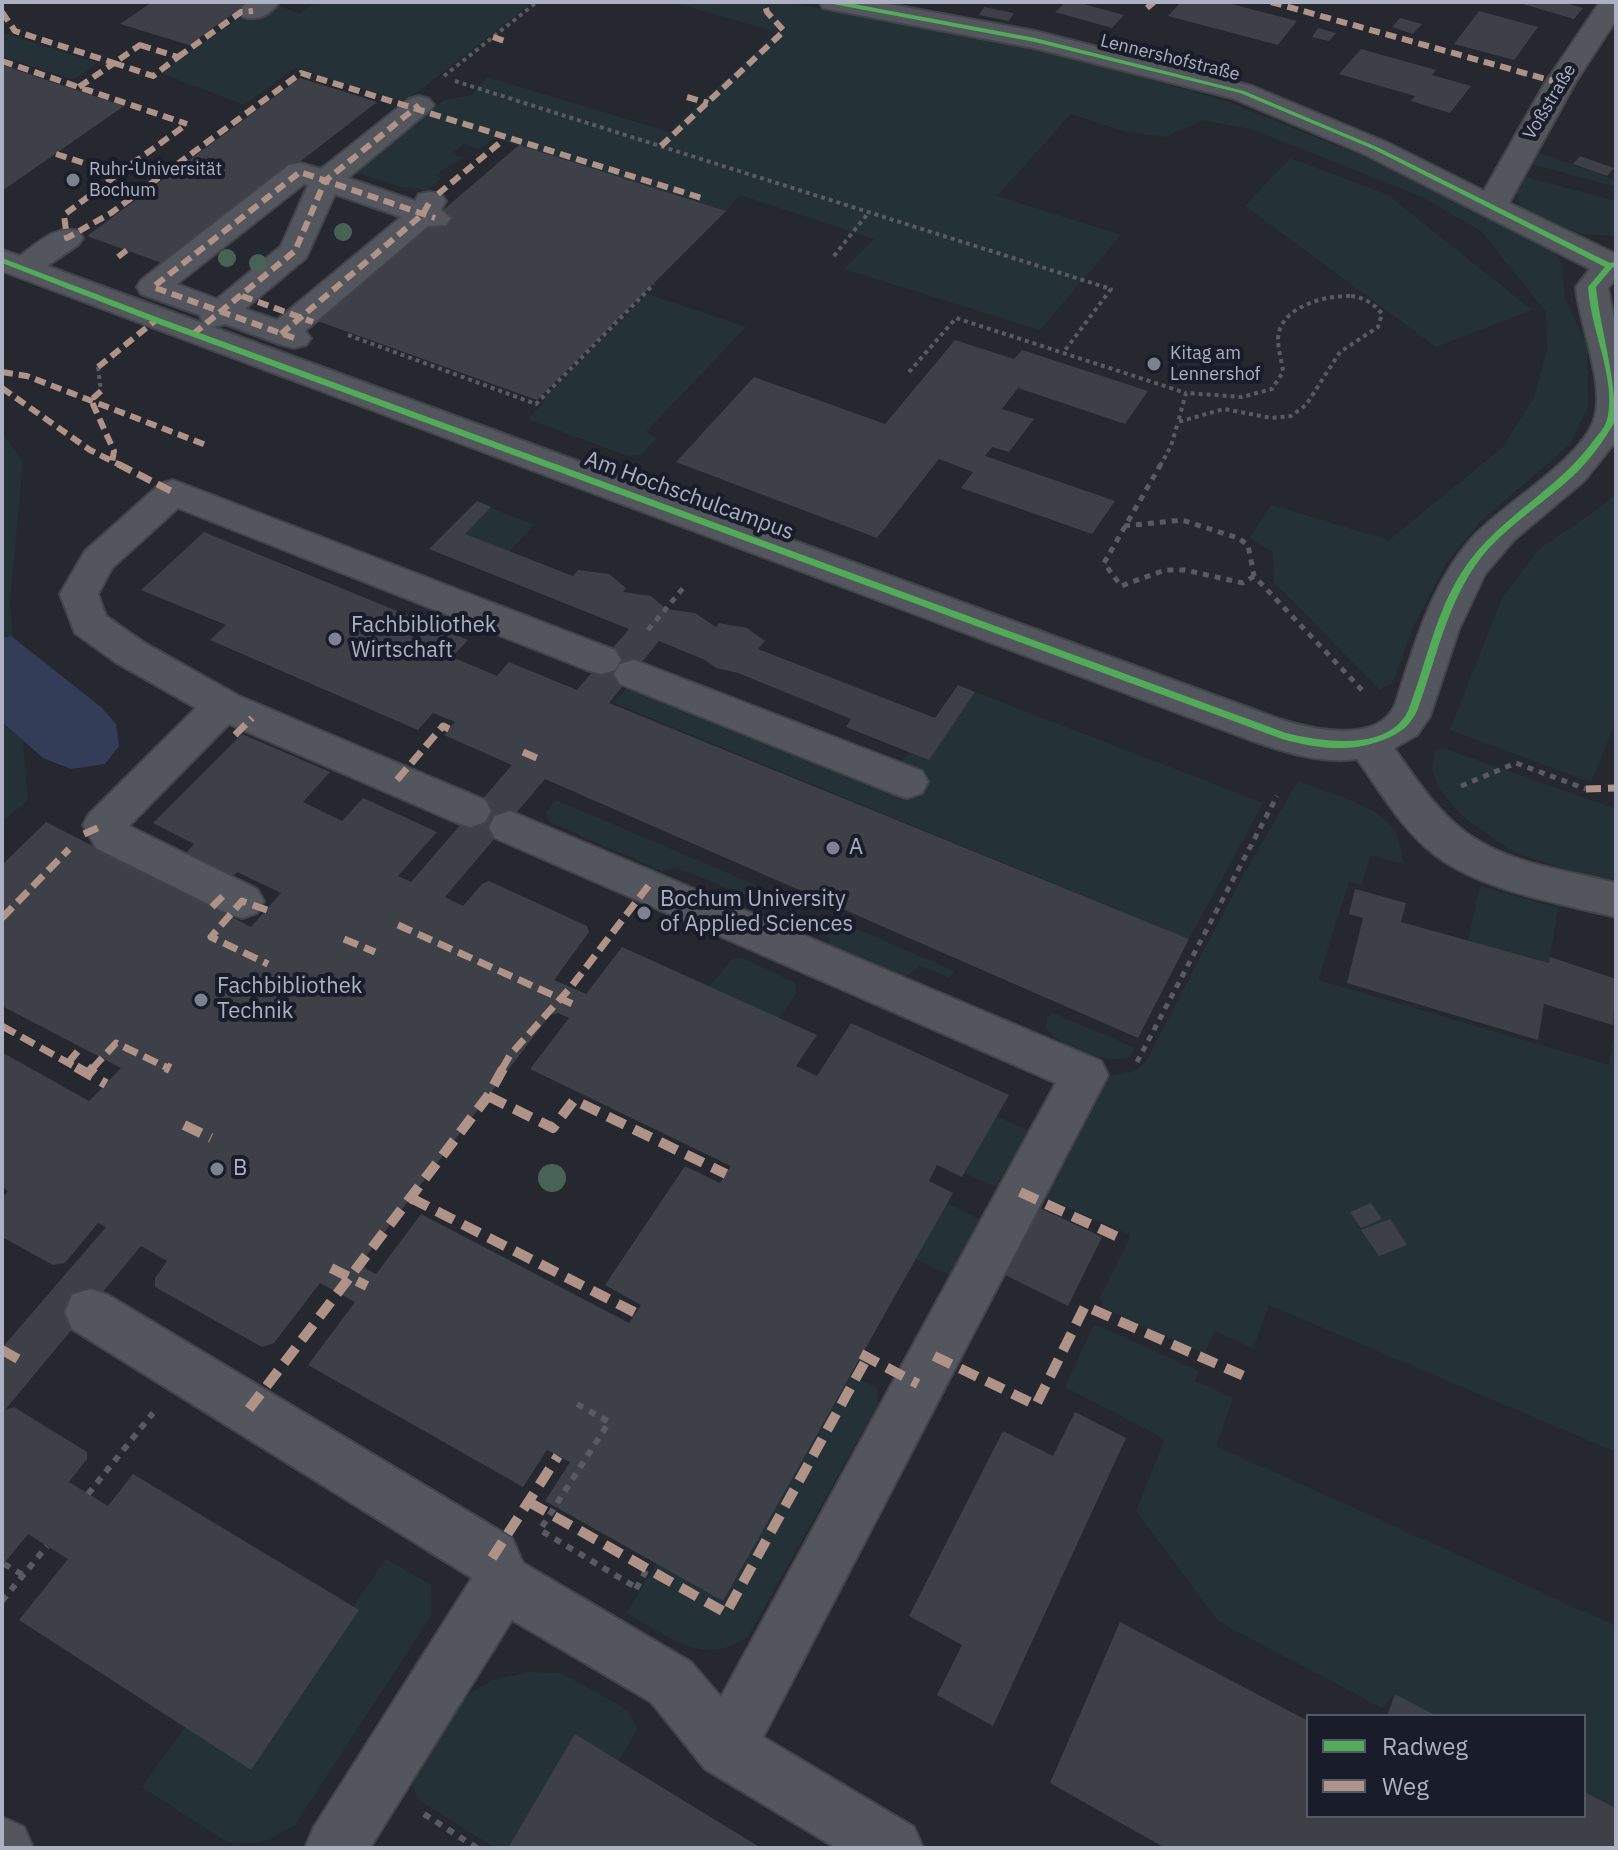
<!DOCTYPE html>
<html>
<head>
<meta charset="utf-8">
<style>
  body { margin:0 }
  #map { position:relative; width:1618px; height:1850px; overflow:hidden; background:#25282f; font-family:"IBM Plex Sans",sans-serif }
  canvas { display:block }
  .frame { position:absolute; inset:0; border:4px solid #adb2c2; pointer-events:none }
  .legend { position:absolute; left:1306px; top:1714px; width:280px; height:104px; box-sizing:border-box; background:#191d29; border:2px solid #545966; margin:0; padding:10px 14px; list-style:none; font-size:24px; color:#adb2c2 }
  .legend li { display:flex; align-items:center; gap:16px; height:40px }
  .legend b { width:40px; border:2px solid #545966 }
</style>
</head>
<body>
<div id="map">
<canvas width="1618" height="1850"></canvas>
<div class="frame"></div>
<ul class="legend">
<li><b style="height:10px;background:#51ab58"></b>Radweg</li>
<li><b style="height:10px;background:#af9288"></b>Weg</li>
</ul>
</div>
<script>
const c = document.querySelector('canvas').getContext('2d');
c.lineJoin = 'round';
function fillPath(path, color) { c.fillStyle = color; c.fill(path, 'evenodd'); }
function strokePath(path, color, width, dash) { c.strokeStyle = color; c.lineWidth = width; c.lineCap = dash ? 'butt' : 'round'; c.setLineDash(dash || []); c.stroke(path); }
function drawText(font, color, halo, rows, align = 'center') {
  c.font = font + ' "IBM Plex Sans",sans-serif'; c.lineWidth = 8; c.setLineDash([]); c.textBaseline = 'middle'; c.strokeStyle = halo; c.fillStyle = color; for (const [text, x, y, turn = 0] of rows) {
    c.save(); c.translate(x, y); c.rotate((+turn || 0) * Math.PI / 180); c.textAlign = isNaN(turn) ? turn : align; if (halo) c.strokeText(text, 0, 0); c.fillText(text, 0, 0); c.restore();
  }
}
fillPath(new Path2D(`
  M315 2H533L405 102 295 68 244 105 161 73 244 14 262 19 279 6 300 14Z
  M671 2H785L1018 45 1113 69 1228 102 1363 156 1549 247 1561 262 1565 298 1587 345 1588 407 1570 444 1480 522 1446 563 1412 629 1393 682 1380 690 1274 582 1273 552 1250 538 1271 505 1389 540 1503 447 1534 397 1547 351 1546 312 1481 231 1420 196 1251 129 1202 120 1166 137 1127 132 1071 114 997 196 1121 235 1040 330 844 269 874 239 740 195 726 211 494 138 480 149 463 144 451 154 463 158 435 175 442 178 427 191 398 186 354 172 444 100 472 95 487 77 669 132 777 32Z
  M2 35H9L97 63 73 80 2 56Z
  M1539 153 1616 180V187L1531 164Z
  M1290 158 1388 195 1532 310 1436 347 1245 206Z
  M1522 176 1616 201V236L1581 234 1520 208 1516 190Z
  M647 294 746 327 646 432 657 438 642 454 628 456 528 419 544 403 543 399Z
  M2 433 23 461 10 602 28 800 2 822Z
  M1616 494V721L1591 782 1450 730 1502 598 1540 548 1590 515Z
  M488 507 534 525 503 558 456 539Z
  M636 678 887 783 909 752 929 759 975 692 1263 803 1189 939 614 703Z
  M1445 749 1616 809V885L1513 852 1461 815 1438 787 1432 769 1435 751Z
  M1298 781C1323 791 1371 804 1389 823 1399 834 1401 850 1404 864L1370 855 1362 885 1349 882 1318 980 1609 1065 1616 1023V1452L1269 1305 1253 1348 1214 1331 1205 1354 1104 1308 1100 1297 1131 1235 1043 1197 1101 1077 1133 1072 1145 1063 1244 874Z
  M556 800 763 888V889L749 897 678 868 662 871 550 822 546 812Z
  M1480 886 1558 908 1549 963 1468 941Z
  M824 915 954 971 950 978 919 965 915 971 898 980 825 949 831 939 812 930Z
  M742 958 795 983 796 994 779 1018 709 987 732 959Z
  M1053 1013 1135 1048 1129 1058C1103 1063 1064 1048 1046 1029L1047 1017Z
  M996 1116 1028 1130 996 1187 965 1173Z
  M947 1203 979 1219 949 1275 916 1259Z
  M1094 1324 1199 1371 1195 1381 1233 1398 1216 1446 1616 1626V1808L1584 1792V1716H1437L1395 1694 1382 1708 1218 1621 1136 1511 1165 1439 1065 1387Z
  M850 1375 877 1388 878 1404 749 1635C706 1670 667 1635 627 1613L657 1563Z
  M386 1559 431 1585V1616L294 1826 259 1843 227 1842 142 1787 185 1727 251 1770 358 1611 353 1607Z
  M530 1672 561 1673 628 1710 637 1729 619 1761 575 1735 508 1848H495L417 1799 413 1784 462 1699 492 1680Z`), '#243237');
fillPath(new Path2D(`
  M11 636 101 707 116 724 119 746 105 764 71 769 43 758 2 722V638Z`), '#333d57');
fillPath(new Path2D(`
  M152 2H250L189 45 120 24Z
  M1066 2H1076L1124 15 1112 28 1055 12Z
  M1181 2H1224L1297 21 1278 45 1168 16Z
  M1516 2H1562L1583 8 1574 19Z
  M984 7 1014 13 1009 21 979 15Z
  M1479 11 1538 27 1514 60 1454 44Z
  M1400 18 1422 24 1413 34 1392 27Z
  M1318 28 1336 33 1329 41 1312 37Z
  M1361 49 1436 70 1432 75 1471 86 1450 113 1411 101 1415 96 1339 74Z
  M2 65 124 106 2 191Z
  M300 78 377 102 167 265 87 236Z
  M519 145 726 211 537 400 315 320Z
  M1580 156 1614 168 1607 176 1573 164Z
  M955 340 1014 359 1022 350 1148 391 1125 424 1018 388 1002 409 1034 419 1009 452 992 447 985 456 1115 501 1092 534 961 488 973 472 939 459 877 538 676 462 754 377 885 424Z
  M477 501 491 507 465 534 573 576 578 570 609 574 626 588 623 592 651 596 666 609 695 613 716 627 719 623 747 628 765 641 758 649 935 718 958 685 975 692 929 760 846 727 851 719 738 673 716 668 705 660 659 641 609 703 1189 939 1138 1038 545 779 445 897 463 906 482 884 489 881 587 926 589 932 554 980 586 994 622 947 817 1035 796 1066 817 1076 851 1023 1009 1095 962 1177 937 1165 929 1181 953 1193 723 1601 545 1501 570 1462 547 1450 523 1487 308 1365 355 1302 320 1283 274 1343 262 1347 155 1287V1278L167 1261 141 1246 5 1410 14 1407 87 1452V1459L69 1482 108 1506 133 1474 359 1610 251 1770 19 1620 68 1559 28 1534 2 1566V1348L106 1227 98 1223 65 1263 53 1265 2 1237V1198L8 1191 2 1187V1057L5 1054 89 1101 121 1068 2 1006V865L46 822 251 927 281 893 237 872 230 880 183 857 194 844 153 823 242 734 330 772 303 802 342 821 363 798 437 832 398 876 411 882 512 765 444 735 455 722 433 713 418 730 210 640 226 625 141 590 204 532 468 640 452 657 497 676 509 662 577 690 629 629 429 549ZM558 1013 569 1018 530 1069 731 1166 720 1183 685 1166 605 1285 641 1305 629 1323 421 1214 376 1274 365 1268 364 1259 550 1015Z
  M1355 889 1406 903 1401 922 1549 963 1550 957 1616 979 1613 1025 1544 1004 1538 1040 1347 983 1363 918 1349 914Z
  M1371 1203 1382 1219 1361 1228 1350 1212Z
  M1040 1208 1102 1237 1068 1306 1005 1275Z
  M1390 1219 1407 1245 1379 1256 1361 1230Z
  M1075 1412 1126 1438 993 1726 937 1695 962 1645 909 1616 1003 1431 1053 1456Z
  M1120 1622 1308 1721V1816H1584V1792L1616 1808V1848H1165L1050 1783Z
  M1395 1694 1437 1716H1387Z
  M575 1734 619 1761 761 1848H508Z`), '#3d4047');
const minor = new Path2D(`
  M247 2H279C270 15 258 21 243 17L239 11Z
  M819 2H877L1035 31 1252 86 1386 142 1484 191 1545 83 1600 2H1616V20L1575 83 1509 203 1616 254V278L1608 288 1616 329V441L1584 481 1514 540 1485 574 1459 629 1430 716 1417 735 1394 748C1415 778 1436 810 1465 832 1508 864 1566 870 1616 883V917C1559 903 1482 891 1435 855 1402 830 1381 792 1357 759 1320 764 1285 752 1250 740L2 271V250L20 256C38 243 55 225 78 231L83 238 78 245 47 266 1279 719C1310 729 1377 745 1395 705 1414 647 1430 586 1471 539 1501 505 1580 461 1594 420 1606 384 1579 325 1576 287L1590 269 1364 154 1232 98 1034 48 833 10 823 8Z
  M419 96 429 99 434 105 429 111 348 178 415 201 419 194 430 192 441 194 446 201 441 210 451 218 446 225 428 226 305 331 311 338 306 345 294 348 282 345 225 324 215 327 203 324 200 315 141 294 137 287 141 280 289 165 300 163 321 169 409 99ZM304 184 308 185 281 246 217 299 177 284ZM335 194 401 217 277 320 245 309 306 258Z
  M173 480 615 650 621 660 615 670 601 674 587 670 178 508 112 568 98 594 106 616 143 642 239 696 485 800 491 811 485 822 470 827 455 822 229 724 129 826 257 889 264 901 257 913 242 918 227 913 96 848 83 825 89 814 196 708 115 662 75 633 60 594 85 551 160 484Z
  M634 660 922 771 928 782 922 793 907 798 892 793 620 684 614 674 620 664Z
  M510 811 1101 1061 1108 1075 763 1737 914 1827 923 1848H836L705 1769 651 1702 512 1620 370 1848H305L314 1827 472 1578 72 1329 65 1312 72 1295 90 1289 108 1295 512 1538 523 1563 691 1662 721 1697 1056 1083 495 838 489 827 495 816Z
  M2 1817 24 1827 33 1848H2Z`);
strokePath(minor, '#42444a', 4);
strokePath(new Path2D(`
  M444 76 537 2
  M455 81 1111 289 1063 353
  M834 256 869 212
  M1351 296C1364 298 1374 303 1382 314L1378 327 1340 352 1306 405 1291 416 1271 418 1224 409 1178 422 1186 393 1242 397 1272 389 1283 372C1282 361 1278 350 1278 339 1279 307 1325 295 1351 296Z
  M348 335 536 404 654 284
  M98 367 101 391
  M909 372 956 318 1186 393
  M1160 466 1171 446 1178 422`), '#585b62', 4, [4, 4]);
strokePath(new Path2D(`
  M1161 464 1104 563 1121 586 1165 570H1185L1243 583 1254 576
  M1124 526 1182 520 1238 538 1248 545 1254 576 1362 690
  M648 630 684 587
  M1461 786 1516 763 1586 789
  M1137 1062 1277 796`), '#585b62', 5, [6, 6]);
strokePath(new Path2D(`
  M577 1404 609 1422 540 1530 637 1588
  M88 1494 153 1413
  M4 1564 23 1575
  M636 1589 647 1569
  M2 1601 47 1546
  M424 1814 477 1848`), '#585b62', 6, [7, 7]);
fillPath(minor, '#54565e');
strokePath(new Path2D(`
  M1271 2 1560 83
  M1147 8 1154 2
  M2 12 15 31 114 63
  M493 37 507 42
  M140 45 178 57 153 76 114 63Z
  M178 57 241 12 253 11
  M2 61 187 124
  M79 87 114 63
  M687 97 708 103
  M661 146 784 31 767 12 764 2
  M56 154 118 174 64 215 67 238 111 213 301 73 705 199
  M118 174 187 124
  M438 194 502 141
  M118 257 127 250
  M242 296 313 322
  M193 334 295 251 325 181 419 105
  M281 334 423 214 430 201
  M294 338 153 287 300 172 435 218
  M98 367 156 320
  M2 372 27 376 206 445
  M2 388 90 450 122 466
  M101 391 91 400 114 451 112 462`), '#af9288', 6, [11, 6]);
strokePath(new Path2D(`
  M118 464 173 492
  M235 735 252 718
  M523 752 539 759
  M397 780 443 726 449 729
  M1586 789 1616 788
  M84 834 104 825
  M212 907 225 894
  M267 910 242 901 211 937 268 964
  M2 918 69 849
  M398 925 577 1006
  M344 939 375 952
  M2 1026 79 1069
  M68 1063 82 1046
  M92 1069 116 1043 170 1069
  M502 1069 510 1055 571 987 649 885`), '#af9288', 7, [15, 7]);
strokePath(new Path2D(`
  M76 1067 106 1084
  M166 1067 170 1069
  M88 1074 94 1067
  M488 1096 553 1128 574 1100 726 1174
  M184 1125 211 1138
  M1020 1192 1118 1237
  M411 1198 636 1313
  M331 1268 367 1286
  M2 1350 18 1359
  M861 1354 918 1384
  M934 1356 1036 1405 1085 1306 1244 1376
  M249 1409 488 1096 504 1067
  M529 1502 726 1613 867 1358
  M492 1558 558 1456`), '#af9288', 10, [19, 10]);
fillPath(new Path2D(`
  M830 2H843L1035 38 1244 91 1377 147 1610 263 1616 262V266L1612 268 1596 287C1600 328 1618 384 1614 423 1603 442 1589 461 1573 476 1546 501 1514 521 1489 548 1448 594 1438 655 1417 711 1409 728 1397 735 1380 741 1347 753 1315 748 1282 739L153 322 2 263V258L159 318 1286 733C1322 742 1388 752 1408 711 1428 659 1437 603 1471 559 1507 513 1560 487 1594 440 1599 434 1605 427 1607 420 1615 391 1601 352 1594 323 1591 311 1589 299 1588 287L1605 267 1373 149 1240 93 1035 42 833 4Z`), '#51ab58');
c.fillStyle = '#496256';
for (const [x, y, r] of [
  [343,232,9],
  [227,258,9],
  [258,263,9],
  [552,1178,14]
]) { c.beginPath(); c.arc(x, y, r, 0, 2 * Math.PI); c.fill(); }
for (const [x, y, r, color] of [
  [73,180,8,"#7d828f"],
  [1154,364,8,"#7d828f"],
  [335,639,8,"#7d828f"],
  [833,848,8,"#7d828f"],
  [644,913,8,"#7d828f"],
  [201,1000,8,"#7d828f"],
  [217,1169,8,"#7d828f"]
]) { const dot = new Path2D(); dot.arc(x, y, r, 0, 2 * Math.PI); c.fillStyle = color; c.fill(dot); strokePath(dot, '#191d29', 3); }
drawText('18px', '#adb2c2', '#191d29', [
  ["Lennershofstraße",1170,58,14],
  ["Voßstraße",1550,102,-59]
]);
drawText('18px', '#adb2c2', '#191d29', [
  ["Ruhr-Universität",89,170],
  ["Bochum",89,191],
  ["Kitag am",1170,354],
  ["Lennershof",1170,375]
], 'left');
drawText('22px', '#adb2c2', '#191d29', [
  ["Am Hochschulcampus",689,496,20]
]);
drawText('22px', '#adb2c2', '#191d29', [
  ["Fachbibliothek",351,626],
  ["Wirtschaft",351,651],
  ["A",849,848],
  ["Bochum University",660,900],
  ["of Applied Sciences",660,925],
  ["Fachbibliothek",217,987],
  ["Technik",217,1012],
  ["B",233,1169]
], 'left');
</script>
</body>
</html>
